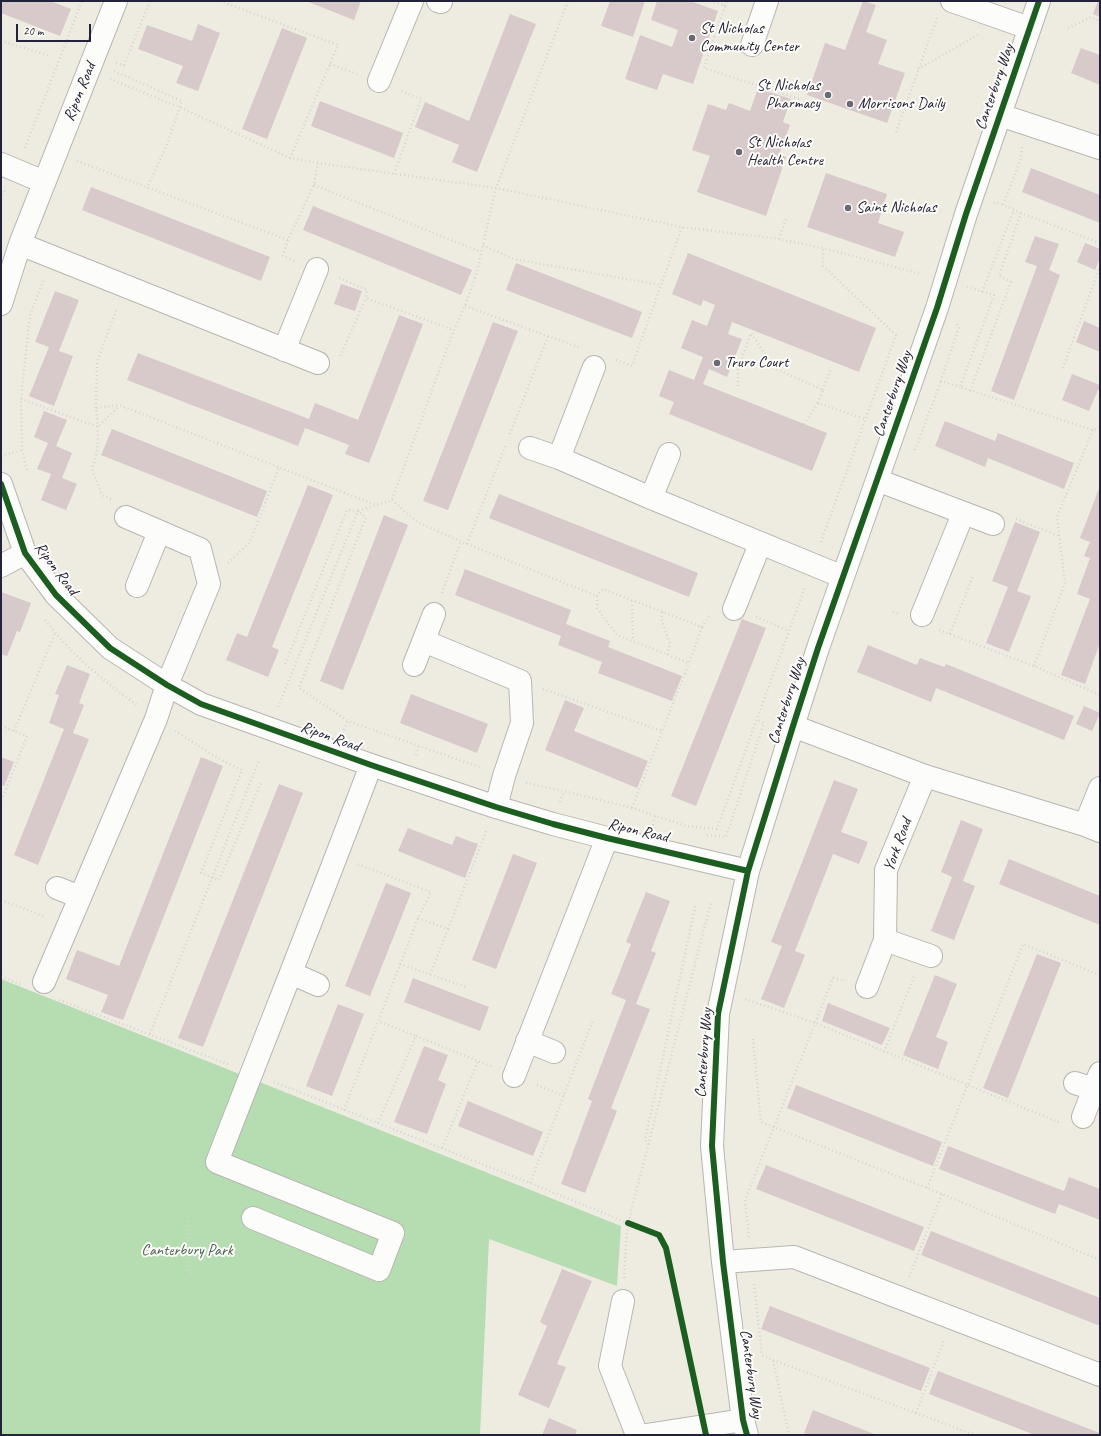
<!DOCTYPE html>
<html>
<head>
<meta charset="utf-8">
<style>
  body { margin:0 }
  #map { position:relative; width:1101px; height:1436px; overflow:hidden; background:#eeece1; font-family:Caveat,sans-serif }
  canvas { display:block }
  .frame { position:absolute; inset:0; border:2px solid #22223b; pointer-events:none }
  .scale { position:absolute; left:16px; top:24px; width:75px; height:18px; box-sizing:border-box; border:2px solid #22223b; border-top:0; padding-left:5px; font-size:12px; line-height:14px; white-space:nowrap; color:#22223b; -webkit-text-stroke:3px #fdfcf7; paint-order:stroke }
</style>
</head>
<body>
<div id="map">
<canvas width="1101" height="1436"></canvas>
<div class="frame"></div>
<div class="scale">20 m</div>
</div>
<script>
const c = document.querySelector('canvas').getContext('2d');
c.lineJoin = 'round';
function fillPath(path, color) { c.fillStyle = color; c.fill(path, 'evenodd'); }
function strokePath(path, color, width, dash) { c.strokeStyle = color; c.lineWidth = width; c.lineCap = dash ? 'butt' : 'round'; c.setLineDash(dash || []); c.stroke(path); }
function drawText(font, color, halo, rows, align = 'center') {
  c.font = font + ' Caveat,sans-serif'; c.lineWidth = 4; c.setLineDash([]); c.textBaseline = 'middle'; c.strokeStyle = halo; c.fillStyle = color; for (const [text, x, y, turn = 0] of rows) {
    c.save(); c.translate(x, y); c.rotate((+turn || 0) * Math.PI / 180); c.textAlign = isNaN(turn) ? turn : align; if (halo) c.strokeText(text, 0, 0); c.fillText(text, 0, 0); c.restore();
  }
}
fillPath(new Path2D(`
  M1 979 621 1226 617 1286 489 1239 480 1435H1Z`), '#b6dcb1');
fillPath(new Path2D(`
  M1 1H50L71 9 60 36 1 13Z
  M306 1H361L354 20Z
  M610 1H645L633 37 601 26Z
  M657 1H690L718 11 693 84 663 74 657 90 625 79 640 35 672 47 678 30 651 20Z
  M863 1 876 5 866 32 887 40 878 64 905 73 887 123 807 95 825 43 845 50Z
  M1098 1H1100V17L1093 14Z
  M510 14 536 24 477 172 452 162 459 145 415 127 425 102 469 121Z
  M198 24 220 33 198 91 176 83 183 66 138 49 147 25 192 41Z
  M282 28 307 38 267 139 242 129Z
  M1081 48 1100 55V85L1071 73Z
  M758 88 791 99 783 122 790 125 779 155 786 157 766 216 697 192 710 156 692 150 708 104 726 110 729 103 750 111Z
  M320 101 403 133 394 158 311 126Z
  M1031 168 1100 195V223L1022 192Z
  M826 173 887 194 878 223 904 232 895 257 807 227Z
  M91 187 270 257 261 281 82 210Z
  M313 206 472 270 461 295 303 230Z
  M1035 236 1059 244 1049 270 1060 275 1014 400 991 391 1037 266 1025 262Z
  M1085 243 1100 249V258L1095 270 1077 262Z
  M688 253 876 328 859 372 732 322 728 334 742 339 727 377 709 369 703 384 827 433 812 471 669 414 674 402 659 396 669 370 694 380 703 357 681 348 692 320 707 326 715 305 703 300 701 306 672 294Z
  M516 263 642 312 632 338 506 290Z
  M341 284 362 291 355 311 334 304Z
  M55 291 79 300 59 351 73 356 54 406 29 396 49 347 35 342Z
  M399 315 423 324 369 463 345 454 349 445 305 428 298 446 127 380 138 353 309 419 315 403 358 420Z
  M1084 321 1100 328V352L1076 342Z
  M493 322 518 331 448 510 423 501Z
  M1072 374 1100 385V391L1098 390 1089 411 1062 400Z
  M44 411 67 420 56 446 72 453 62 478 77 484 66 510 41 500 51 474 37 469 48 443 34 437Z
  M945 421 995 441 998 433 1074 463 1064 489 988 458 985 467 935 446Z
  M112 429 267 491 257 517 101 455Z
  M308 485 333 495 272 647 279 650 268 677 226 660 237 633 247 637Z
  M1100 486V643L1085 684 1061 675 1090 599 1077 594 1090 558 1084 556 1090 542 1080 538Z
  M499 494 698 573 689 597 489 518Z
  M384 515 408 525 343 690 320 681Z
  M1015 522 1040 532 1017 591 1031 596 1009 652 986 643 1008 587 992 581Z
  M465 569 571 610 566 624 610 641 608 647 682 676 672 701 598 673 602 662 558 645 561 636 455 595Z
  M1 592 31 603 20 632 17 631 7 656 1 654Z
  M742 619 766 628 696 806 671 796Z
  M868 645 917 665 920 658 944 667 946 664 1074 716 1064 740 936 688 931 702 857 672Z
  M67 665 90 674 79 703 84 705 73 733 89 739 38 865 14 855 64 729 49 723 59 695 55 694Z
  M411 694 488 724 477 753 400 723Z
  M565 700 584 708 574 731 648 761 637 788 545 750Z
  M1084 706 1100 713 1092 731 1076 724Z
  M1 757 14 762 4 786 1 785Z
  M201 757 223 766 123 1020 101 1012 108 995 66 979 77 950 119 966Z
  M834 780 858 789 841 832 868 842 859 864 833 854 795 951 805 955 784 1008 761 999 782 946 771 942Z
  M279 784 303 793 203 1047 178 1038Z
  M961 820 983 829 963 881 975 886 954 940 931 931 952 877 941 872Z
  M408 828 452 845 456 836 478 844 465 878 398 851Z
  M513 854 537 863 496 969 472 960Z
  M1009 859 1100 896V925L999 884Z
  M386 883 411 893 370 996 345 986Z
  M646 892 670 901 651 951 656 953 636 1004 650 1009 611 1108 617 1111 585 1193 561 1184 592 1101 588 1099 626 1000 611 994 631 944 626 942Z
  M1037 954 1061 963 1008 1098 983 1088Z
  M935 975 957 984 936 1037 948 1042 938 1069 903 1055Z
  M413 978 489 1007 480 1031 404 1002Z
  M828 1003 890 1028 882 1045 822 1021Z
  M338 1004 364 1014 332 1096 306 1086Z
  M424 1046 448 1055 438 1080 446 1084 427 1134 394 1122Z
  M796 1085 942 1142 933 1166 787 1108Z
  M468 1101 543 1132 533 1156 458 1126Z
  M948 1146 1064 1191 1069 1177 1100 1189V1220L1059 1204 1055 1214 939 1169Z
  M766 1165 924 1227 914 1251 756 1189Z
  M931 1231 1100 1298V1326L921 1255Z
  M562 1269 592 1281 557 1364 566 1367 549 1408 518 1395 547 1326 540 1322Z
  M770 1306 930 1368 921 1391 761 1329Z
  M938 1371 1100 1433V1435H1035L929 1394Z
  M813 1410 877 1435H809L804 1433Z
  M549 1418 577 1430 575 1435H542Z`), '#d8c9ca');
const minor = new Path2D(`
  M438 1 441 2
  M952 1 1029 28
  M752 45 767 1
  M379 81 412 1
  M1000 115 1100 148
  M1 164 44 182
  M20 244 318 363
  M1 304 20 244 116 1
  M284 350 317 269
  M530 448 559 458 651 498 843 577
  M559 458 594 367
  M877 480 993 524
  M1 484 25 553 56 595 110 648 167 685 201 704 371 765 496 807 553 824 607 838 748 871
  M651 498 669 454
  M1 566 25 553
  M137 586 159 532
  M734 609 760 544
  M922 615 963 514
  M424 641 520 681 522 723 504 776 496 807
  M414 665 434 614
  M793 726 925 776 1085 825 1100 831
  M1085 825 1100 788
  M57 888 80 897
  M885 940 931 956
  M291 973 318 985
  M44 982 156 719 167 685 209 584 200 549 126 517
  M867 987 885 940 886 870 925 776
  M527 1041 554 1052
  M514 1076 607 838
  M1075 1083 1094 1089
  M1083 1117 1100 1073
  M253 1218 379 1270 393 1233 217 1162C268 1030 321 898 371 765
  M723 1262 794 1257 1100 1375
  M623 1301 610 1366 637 1435
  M646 1435 743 1420
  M747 1435 743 1420 723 1262 712 1146 718 1014 748 871 793 726 818 648 877 480 937 308 966 214 1039 1`);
strokePath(minor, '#b7b6b2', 24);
strokePath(new Path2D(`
  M220 1 338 45 290 158
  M710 1 725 6 704 68 799 99
  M725 6 727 1
  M1068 28 1091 17 1100 21
  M1 41 50 56
  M116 63 124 65 150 1
  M330 64 357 74
  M918 69 978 35
  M114 71 182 101 166 147 147 188
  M110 79 179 107 290 158 318 163 496 188 682 227 779 239 823 248 921 274
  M896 132 937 18
  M25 148 82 1
  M77 161 288 240 314 185 318 163
  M394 174 421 99 401 91
  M314 185 481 252
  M1 199 5 190
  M994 203 995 202 1003 205
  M1021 213 1003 205 1021 158 1022 146
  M779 239 786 219
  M288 240 283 256 295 261
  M483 245 513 259 661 285 682 227
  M339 278 367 290 366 298 454 330
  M967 287 994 295 960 387 1093 430 1100 427
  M982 292 1014 210
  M465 306 581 348
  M957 324 959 327 941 381 960 387
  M340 356 366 298
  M616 360 632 366 661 285
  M1063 368 1100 266
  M738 386V369L751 333 774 368 823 390 818 403 865 419
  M823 390 831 368
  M970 391 1011 282 999 276 1021 213 1100 243
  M21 399 98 427 119 406
  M96 408 97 362 117 308
  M804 424 818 403
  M510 434 548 336
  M915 450 941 381
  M1 456 22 450
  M27 470 22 450 21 399 30 315 44 279
  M111 499 102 495 92 469C100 450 98 428 96 408L119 405 376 505
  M392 500 417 522 467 544 506 444
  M1016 519 1059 536
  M821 542 896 335 823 266V248
  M467 544 597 596V608L617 635 689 663 702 627 603 589 597 596
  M228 563 250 542 279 467
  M442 593 461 541
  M632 601 633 641
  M663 612 661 618 670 644 667 655
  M893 612 899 614
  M756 617 789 631
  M45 620C70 653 103 681 137 705
  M702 627 710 614
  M939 630 1034 666 1100 695
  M950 634 973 576
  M285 664 347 510 358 511 366 517 299 688 348 721 482 768
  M1034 666 1065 583 1057 517 1093 430
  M543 689 662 731
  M278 707 358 511 392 500 454 330 465 306 476 275 496 188 568 1
  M1 726 27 736 1 802
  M344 730 348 721
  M14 731 55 633
  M175 731 221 760 242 770 201 873 219 880 262 781
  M416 755 419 746
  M526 783 564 791 632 808 686 826 717 829 805 587
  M560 802 564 791
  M632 808 689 663
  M653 825 655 816
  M707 835 726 837 764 723 757 720
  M1 900 46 917
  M418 918 448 929 430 975
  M448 929 487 829
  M400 964 466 987
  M1 976 21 985
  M745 999 815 1023 1061 1123
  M59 1000 230 1065
  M150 1034 259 760
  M416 1036 493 1067
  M753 1039 761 1122 942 1194 1100 1260
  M884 1052 914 976
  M274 1082 530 1183 628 1223
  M537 1085 564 1096
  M344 1110 418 918 431 892 357 864
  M378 1123 416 1036 378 1021
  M649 1144 645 1140 696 903
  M442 1148 478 1061
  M530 1183 593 1020
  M927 1188 1023 944 1100 975
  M188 1221 189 1271 197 1284
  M749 1237 745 1200 833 978 845 981
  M909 1277 942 1194
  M624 1278 626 1243 628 1223 711 902
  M754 1284 762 1355 773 1360 789 1435
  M773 1360 975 1435
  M916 1413 944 1340`), '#d4d4d3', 2.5, [1, 3]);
strokePath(minor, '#fcfcfa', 22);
strokePath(new Path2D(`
  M1 484 25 553 56 595 110 648 167 685 201 704 371 765 496 807 553 824 607 838 748 871
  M628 1223 659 1235 666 1248 706 1435
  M747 1435 743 1420 723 1262 712 1146 718 1014 748 871 793 726 818 648 877 480 937 308 966 214 1039 1`), '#1b5e20', 6);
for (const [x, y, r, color] of [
  [692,38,4,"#696975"],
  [828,95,4,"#696975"],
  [850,104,4,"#696975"],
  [739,152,4,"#696975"],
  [848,208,4,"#696975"],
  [717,363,4,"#696975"]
]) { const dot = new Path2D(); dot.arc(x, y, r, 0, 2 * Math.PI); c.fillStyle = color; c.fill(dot); strokePath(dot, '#fdfcf7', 1.5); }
drawText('16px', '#22223b', '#fdfcf7', [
  ["St Nicholas",700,29],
  ["Community Center",700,47],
  ["St Nicholas",820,86,"right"],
  ["Pharmacy",820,104,"right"],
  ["Morrisons Daily",858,104],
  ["St Nicholas",747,143],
  ["Health Centre",747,161],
  ["Saint Nicholas",856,208],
  ["Truro Court",725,363]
], 'left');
drawText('16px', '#22223b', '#fdfcf7', [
  ["Canterbury Way",995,87,-71],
  ["Ripon Road",80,92,-68],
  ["Canterbury Way",893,394,-71],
  ["Ripon Road",56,569,53],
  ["Canterbury Way",787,701,-72],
  ["Ripon Road",330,737,20],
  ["Ripon Road",638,831,13],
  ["York Road",898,845,-70],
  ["Canterbury Way",704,1053,-86],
  ["Canterbury Way",751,1374,82]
]);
drawText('16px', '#465f56', '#fdfcf7', [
  ["Canterbury Park",187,1251]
]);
</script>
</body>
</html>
